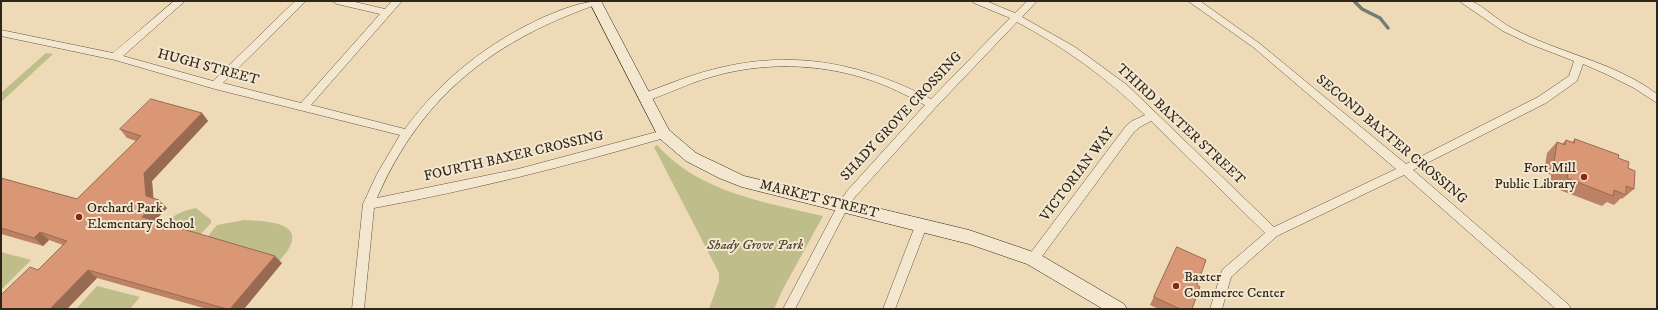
<!DOCTYPE html>
<html>
<head>
<meta charset="utf-8">
<style>
  body { margin:0 }
  #map { position:relative; width:1658px; height:310px; overflow:hidden; background:#eedab7; font-family:"IM FELL DW Pica",serif }
  canvas { display:block }
  .frame { position:absolute; inset:0; border:2px solid #2e261b; pointer-events:none }
</style>
</head>
<body>
<div id="map">
<canvas width="1658" height="310"></canvas>
<div class="frame"></div>
</div>
<script>
const c = document.querySelector('canvas').getContext('2d');
c.lineJoin = 'round';
function fillPath(path, color) { c.fillStyle = color; c.fill(path, 'evenodd'); }
function strokePath(path, color, width, dash) { c.strokeStyle = color; c.lineWidth = width; c.lineCap = dash ? 'butt' : 'round'; c.setLineDash(dash || []); c.stroke(path); }
function drawText(font, color, halo, rows, align = 'center') {
  c.font = font + ' "IM FELL DW Pica",serif'; c.lineWidth = 4; c.setLineDash([]); c.textBaseline = 'middle'; c.strokeStyle = halo; c.fillStyle = color; for (const [text, x, y, turn = 0] of rows) {
    c.save(); c.translate(x, y); c.rotate((+turn || 0) * Math.PI / 180); c.textAlign = isNaN(turn) ? turn : align; if (halo) c.strokeText(text, 0, 0); c.fillText(text, 0, 0); c.restore();
  }
}
fillPath(new Path2D(`
  M46 53 53 54 1 102V93Z
  M657 145C700 193 764 202 823 216L783 289 774 309H709L719 281V273L654 147Z
  M196 208 211 220V223L196 239 159 228C171 217 180 211 196 208Z
  M244 220C256 221 297 220 292 241 290 249 283 256 278 263L204 241 217 225Z
  M1 252 31 260 1 290Z
  M97 286 140 297 130 309H76Z`), '#bfbd8a');
strokePath(new Path2D(`
  M1354 1 1362 9 1380 18 1388 28`), '#6f7f76', 3.5);
const street = new Path2D(`
  M174 1H185L123 56 213 81 295 1H306L223 83 301 103 380 14 337 4 332 1H351L385 9 392 1H402L311 105 405 129C441 79 489 42 544 17 563 9 582 1 603 1L601 3C496 39 422 94 377 198L518 169 664 130 668 131 669 134 668 137 664 138C568 166 472 190 374 208L364 309H352L363 204 377 174 400 135 215 89 115 60 1 36V30L113 53Z
  M972 1H986L1015 13 1027 1H1037L1022 17 1075 47 1127 85 1274 227 1396 169 1253 47 1188 1H1200L1259 43 1406 164 1538 97 1569 76 1574 61 1530 44 1503 31 1459 1C1463 1 1468 0 1471 1 1485 7 1497 20 1510 27 1557 53 1613 61 1657 94V103L1634 88 1606 74 1583 64 1577 81 1546 103 1413 170 1569 305 1571 309H1556L1404 175 1277 236 1231 277 1222 309H1210L1222 270 1265 233 1151 121 1140 127 1134 132 1037 263 1033 264 1029 263 1027 259 1029 255 1126 126 1132 121 1145 115C1107 78 1064 47 1017 22L936 107 855 197 847 209 795 309H783L839 203 847 191 925 105C906 95 887 85 867 79 818 63 761 62 711 77 689 83 668 94 646 101L642 100 641 97 642 94C669 84 695 73 723 67 797 50 864 64 931 99L1010 18 974 3Z
  M921 221 925 223 927 226 895 309H883L915 226 917 223Z`);
const secondary = new Path2D(`
  M589 1H601L669 130 696 153 744 176 969 230 1039 254 1124 304 1127 309H1103L1027 264 969 244 742 187 719 178 686 161 659 138Z`);
strokePath(street, '#5e5342', 1);
strokePath(secondary, '#2e261b', 1);
fillPath(street, '#f4e7d0');
fillPath(secondary, '#f4e7d0');
fillPath(new Path2D(`
  M202 113 208 121 152 181 153 198 167 208 154 221 282 263 244 309H207L97 278 67 309H1L63 245 49 240 43 246 1 234V178L77 199 136 141 127 138 120 129Z
  M1575 139 1618 158 1628 168 1634 189 1622 199 1621 198 1614 205 1607 202 1602 206 1557 189V183L1551 181V175L1544 172 1547 153 1557 142 1562 144 1566 140 1572 142Z
  M1177 247 1197 285 1192 309H1159L1150 305Z`), '#bb8265');
fillPath(new Path2D(`
  M202 113 208 121 152 181 154 204 146 196 144 173Z
  M159 200 167 208 150 226 142 217Z
  M40 232 49 240 43 246 34 238Z
  M275 256 282 263 244 309H230Z
  M88 270 97 278 67 309H50Z`), '#996a52');
const building = new Path2D(`
  M151 99 202 113 144 173 146 196 159 200 142 217 275 256 230 309H227L88 270 50 309H1V295L30 267 38 270 67 241 40 232 34 238 1 228V178L77 199 141 136 120 129Z
  M1575 139 1619 155 1618 158 1629 162 1628 168 1635 171 1634 189 1626 186V195L1614 190 1613 196 1567 178 1568 173 1561 170V164L1554 162 1557 142 1565 145 1566 140 1574 143Z
  M1177 247 1206 260 1197 285 1200 287 1192 309H1180L1154 297Z`);
fillPath(building, '#da9775');
strokePath(building, '#996a52', 1);
for (const [x, y, r, color] of [
  [1584,177,4,"#8f2418"],
  [79,217,4,"#8f2418"],
  [1176,286,4,"#8f2418"]
]) { const dot = new Path2D(); dot.arc(x, y, r, 0, 2 * Math.PI); c.fillStyle = color; c.fill(dot); strokePath(dot, '#f4e7d0', 1.5); }
drawText('14px', '#2e261b', '#f4e7d0', [
  ["HUGH STREET",208,68,15],
  ["SHADY GROVE CROSSING",902,117,-47],
  ["THIRD BAXTER STREET",1180,125,43],
  ["SECOND BAXTER CROSSING",1391,140,40],
  ["FOURTH BAXER CROSSING",514,157,-13],
  ["VICTORIAN WAY",1078,175,-53],
  ["MARKET STREET",819,200,14]
]);
drawText('14px', '#2e261b', '#f4e7d0', [
  ["Fort Mill",1576,169,"right"],
  ["Public Library",1576,185,"right"],
  ["Orchard Park",87,209],
  ["Elementary School",87,225],
  ["Baxter",1184,278],
  ["Commerce Center",1184,294]
], 'left');
drawText('italic 14px', '#524c37', '#f4e7d0', [
  ["Shady Grove Park",755,246]
]);
</script>
</body>
</html>
